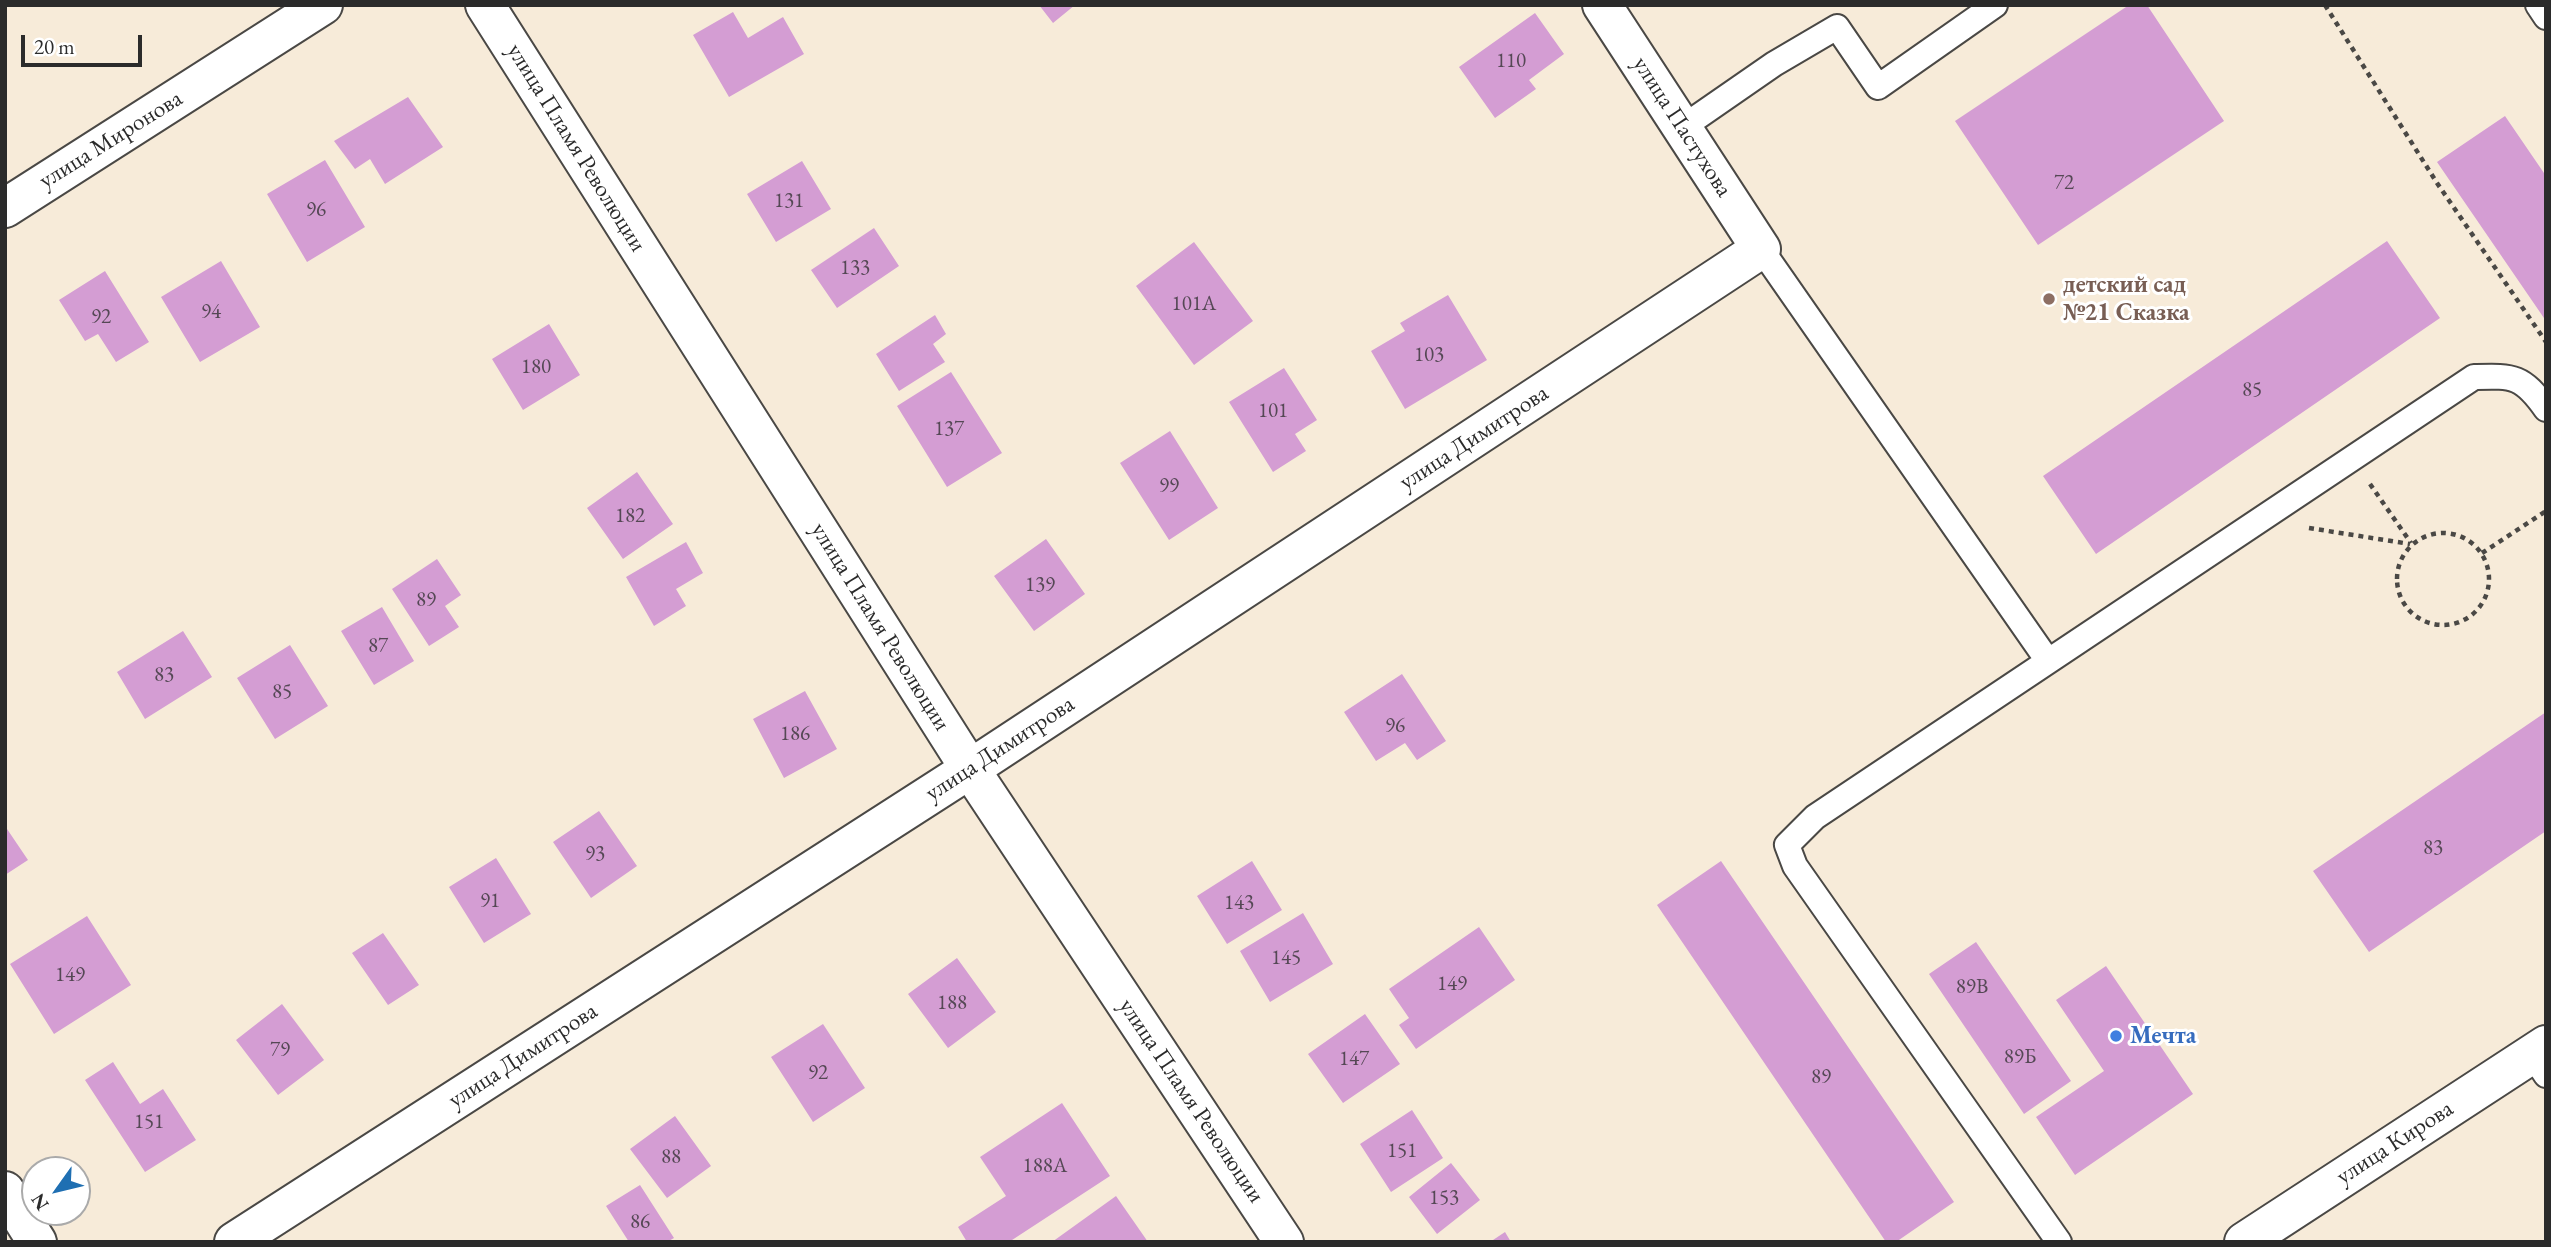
<!DOCTYPE html>
<html>
<head>
<meta charset="utf-8">
<style>
  body { margin:0 }
  #map { position:relative; width:2551px; height:1247px; overflow:hidden; background:#f7ebd9; font-family:"EB Garamond",serif }
  canvas { display:block }
  .frame { position:absolute; inset:0; border:7px solid #2b2b2b; pointer-events:none }
  .north { position:absolute; left:21px; top:1156px; width:70px; height:70px; box-sizing:border-box; background:#fff; border:2px solid #aaa; border-radius:50%; rotate:236deg; font-size:19px; font-weight:700; line-height:28px; text-align:center; color:#2b2b2b }
  .north::after { content:''; display:block; margin:auto; width:24px; height:32px; background:#1f6fb2; clip-path:polygon(50% 0,100% 100%,50% 72%,0 100%) }
  .scale { position:absolute; left:21px; top:35px; width:121px; height:32px; box-sizing:border-box; border:4px solid #2b2b2b; border-top:0; padding-left:9px; font-size:21px; line-height:24px; white-space:nowrap; color:#2b2b2b; -webkit-text-stroke:5px #fff; paint-order:stroke }
</style>
</head>
<body>
<div id="map">
<canvas width="2551" height="1247"></canvas>
<div class="frame"></div>
<div class="north">N</div>
<div class="scale">20 m</div>
</div>
<script>
const c = document.querySelector('canvas').getContext('2d');
c.lineJoin = 'round';
function fillPath(path, color) { c.fillStyle = color; c.fill(path, 'evenodd'); }
function strokePath(path, color, width, dash) { c.strokeStyle = color; c.lineWidth = width; c.lineCap = dash ? 'butt' : 'round'; c.setLineDash(dash || []); c.stroke(path); }
function drawText(font, color, halo, rows, align = 'center') {
  c.font = font + ' "EB Garamond",serif'; c.lineWidth = 6; c.setLineDash([]); c.textBaseline = 'middle'; c.strokeStyle = halo; c.fillStyle = color; for (const [text, x, y, turn = 0] of rows) {
    c.save(); c.translate(x, y); c.rotate((+turn || 0) * Math.PI / 180); c.textAlign = isNaN(turn) ? turn : align; if (halo) c.strokeText(text, 0, 0); c.fillText(text, 0, 0); c.restore();
  }
}
fillPath(new Path2D(`
  M1039 5H1075L1053 23Z
  M2129 5H2147L2224 121 2038 245 1955 121Z
  M733 12 748 38 783 17 804 54 729 97 693 35Z
  M1535 13 1564 54 1529 80 1536 89 1495 118 1459 67Z
  M408 97 443 147 385 184 370 159 355 169 334 141Z
  M2505 116 2546 176V321L2437 162Z
  M325 160 365 227 307 262 267 194Z
  M802 161 831 209 776 242 747 194Z
  M874 228 899 266 837 308 811 270Z
  M2387 241 2440 318 2096 554 2043 476Z
  M1194 242 1253 321 1194 365 1136 286Z
  M221 261 260 327 200 362 161 297Z
  M105 271 149 342 116 362 98 334 85 341 59 300Z
  M1448 295 1487 360 1405 409 1371 351 1405 331 1400 323Z
  M935 315 946 334 933 344 945 362 899 391 876 354Z
  M549 324 580 375 523 410 492 359Z
  M1284 368 1317 420 1295 434 1306 451 1273 472 1229 402Z
  M951 372 1002 453 947 487 897 406Z
  M1170 431 1218 508 1169 540 1120 463Z
  M637 472 673 524 623 559 587 508Z
  M1046 539 1085 594 1034 631 994 576Z
  M686 542 703 573 676 589 686 606 654 626 626 577Z
  M437 559 461 595 445 606 459 627 429 646 392 589Z
  M382 607 414 661 374 685 341 631Z
  M183 631 212 677 145 719 117 672Z
  M290 645 328 706 275 739 237 678Z
  M1402 674 1446 741 1417 760 1405 743 1376 761 1344 712Z
  M805 691 837 749 784 778 753 719Z
  M2546 712V831L2369 952 2313 871Z
  M599 811 637 866 591 898 553 842Z
  M5 826 28 860 5 875Z
  M496 858 531 914 484 943 449 887Z
  M1252 861 1282 910 1227 944 1197 896Z
  M1721 861 1954 1202 1896 1242H1886L1657 905Z
  M1303 913 1333 964 1270 1002 1240 951Z
  M87 916 131 985 54 1034 10 964Z
  M1479 927 1515 980 1416 1049 1399 1025 1409 1018 1389 989Z
  M383 933 419 985 388 1005 352 953Z
  M1976 942 2071 1081 2024 1114 1929 974Z
  M957 958 996 1012 948 1048 908 994Z
  M2106 966 2193 1094 2075 1175 2036 1117 2104 1071 2056 1000Z
  M282 1004 324 1060 278 1095 236 1040Z
  M1365 1014 1400 1064 1343 1103 1308 1054Z
  M823 1024 865 1088 813 1122 771 1057Z
  M113 1062 140 1104 163 1089 196 1140 145 1172 85 1080Z
  M1062 1103 1110 1176 1009 1242H967L958 1227 1006 1196 980 1157Z
  M1412 1110 1443 1158 1391 1192 1360 1144Z
  M675 1116 711 1166 667 1198 630 1149Z
  M1451 1163 1480 1200 1437 1234 1409 1197Z
  M640 1185 674 1238 667 1242H629L606 1206Z
  M1116 1196 1148 1242H1052Z
  M1505 1232 1511 1242H1490Z`), '#d49dd3');
const lane = new Path2D(`
  M2538 5 2546 17
  M1683 127 1774 64 1837 27 1878 87 1995 5
  M1761 249 2048 661
  M2532 1054 2546 1075
  M2059 1242 1795 866 1787 845 1815 817 2474 377C2513 376 2522 375 2546 409`);
const street = new Path2D(`
  M5 208 323 5
  M5 1191 37 1242
  M234 1242 970 769 1761 249 1602 5`);
const secondary = new Path2D(`
  M485 5 970 769 1284 1242
  M2244 1242 2546 1045`);
strokePath(lane, '#4a4845', 28);
strokePath(street, '#4a4845', 42);
strokePath(secondary, '#4a4845', 42);
strokePath(new Path2D(`
  M2325 5 2437 183 2546 342
  M2370 484 2411 543
  M2309 528 2410 544
  M2397 579a46 46 0 1 1 92 0a46 46 0 1 1-92 0Z
  M2482 553 2546 511`), '#4a4845', 4.5, [5, 5]);
strokePath(lane, '#fff', 24);
strokePath(street, '#fff', 38);
strokePath(secondary, '#fff', 38);
for (const [x, y, r, color] of [
  [2049,299,7,"#8d6e63"],
  [2116,1036,7,"#3f7fe0"]
]) { const dot = new Path2D(); dot.arc(x, y, r, 0, 2 * Math.PI); c.fillStyle = color; c.fill(dot); strokePath(dot, '#fff', 2.5); }
drawText('21px', '#554855', null, [
  ["110",1511,61],
  ["72",2064,183],
  ["131",789,201],
  ["96",316,210],
  ["133",855,268],
  ["101А",1194,304],
  ["94",211,312],
  ["92",101,317],
  ["103",1429,355],
  ["180",536,367],
  ["85",2252,390],
  ["101",1273,411],
  ["137",949,429],
  ["99",1169,486],
  ["182",630,516],
  ["139",1040,585],
  ["89",426,600],
  ["87",378,646],
  ["83",164,675],
  ["85",282,692],
  ["96",1395,726],
  ["186",795,734],
  ["83",2433,848],
  ["93",595,854],
  ["91",490,901],
  ["143",1239,903],
  ["145",1286,958],
  ["149",70,975],
  ["149",1452,984],
  ["89В",1972,987],
  ["188",952,1003],
  ["79",280,1050],
  ["89Б",2020,1057],
  ["147",1354,1059],
  ["92",818,1073],
  ["89",1821,1077],
  ["151",149,1122],
  ["151",1402,1151],
  ["88",671,1157],
  ["188А",1045,1166],
  ["153",1444,1198],
  ["86",640,1222]
]);
drawText('24px', '#2b2b2b', '#fff', [
  ["улица Пастухова",1682,127,57],
  ["улица Миронова",111,140,-32],
  ["улица Пламя Революции",576,148,58],
  ["улица Димитрова",1474,438,-33],
  ["улица Пламя Революции",880,627,58],
  ["улица Димитрова",1000,749,-33],
  ["улица Димитрова",523,1056,-33],
  ["улица Пламя Революции",1191,1101,56],
  ["улица Кирова",2395,1143,-33]
]);
drawText('bold 24px', '#785e54', '#fff', [
  ["детский сад",2063,285],
  ["№21 Сказка",2063,313]
], 'left');
drawText('bold 24px', '#366cbe', '#fff', [
  ["Мечта",2130,1036]
], 'left');
</script>
</body>
</html>
